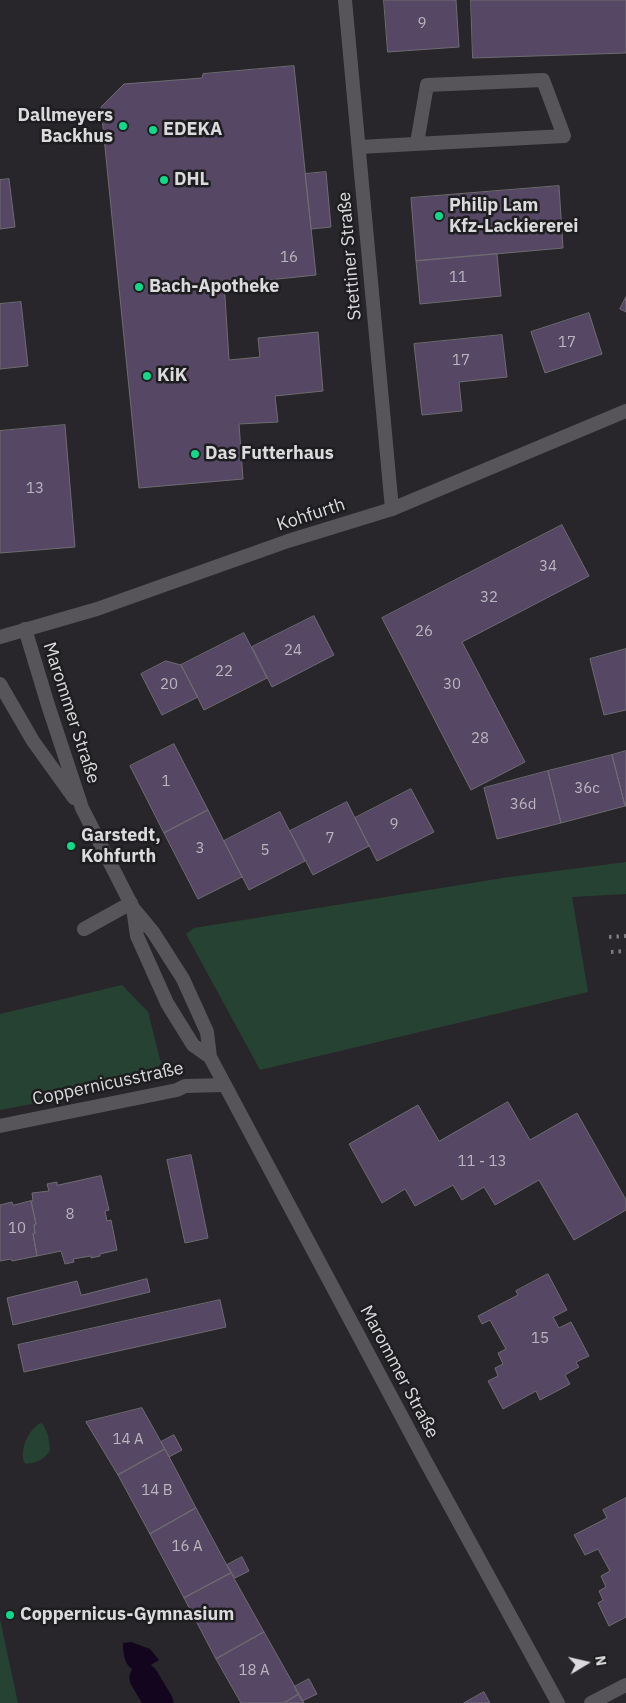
<!DOCTYPE html>
<html>
<head>
<meta charset="utf-8">
<style>
  body { margin:0 }
  #map { position:relative; width:626px; height:1703px; overflow:hidden; background:#28262a; font-family:"IBM Plex Sans",sans-serif }
  canvas { display:block }
  .north { position:absolute; left:561px; top:1638px; width:50px; height:50px; -webkit-text-stroke:4px #1e1d20; paint-order:stroke; rotate:81deg; font-size:14px; font-weight:700; line-height:20px; text-align:center; color:#dbdadc }
  .north::after { content:''; display:block; margin:auto; width:18px; height:22px; background:#dbdadc; clip-path:polygon(50% 0,100% 100%,50% 72%,0 100%) }
</style>
</head>
<body>
<div id="map">
<canvas width="626" height="1703"></canvas>
<div class="north">N</div>
</div>
<script>
const c = document.querySelector('canvas').getContext('2d');
c.lineJoin = 'round';
function fillPath(path, color) { c.fillStyle = color; c.fill(path, 'evenodd'); }
function strokePath(path, color, width, dash) { c.strokeStyle = color; c.lineWidth = width; c.lineCap = dash ? 'butt' : 'round'; c.setLineDash(dash || []); c.stroke(path); }
function drawText(font, color, halo, rows, align = 'center') {
  c.font = font + ' "IBM Plex Sans",sans-serif'; c.lineWidth = 5; c.setLineDash([]); c.textBaseline = 'middle'; c.strokeStyle = halo; c.fillStyle = color; for (const [text, x, y, turn = 0] of rows) {
    c.save(); c.translate(x, y); c.rotate((+turn || 0) * Math.PI / 180); c.textAlign = isNaN(turn) ? turn : align; if (halo) c.strokeText(text, 0, 0); c.fillText(text, 0, 0); c.restore();
  }
}
fillPath(new Path2D(`
  M626 862V894L572 897 588 992 260 1070 186 934 194 928 509 877Z
  M122 985 148 1012 161 1063 144 1083 0 1110V1014Z
  M40 1423 43 1424 48 1435 50 1450C44 1460 38 1462 26 1464L24 1462C20 1448 28 1431 40 1423Z
  M0 1619 18 1703H0Z`), '#264232');
fillPath(new Path2D(`
  M131 1642 150 1649 159 1660 144 1669 133 1670C124 1664 123 1653 123 1643Z`), '#12051d');
strokePath(new Path2D(`
  M144 1678 159 1703`), '#12051d', 29);
const building = new Path2D(`
  M384 0H456L459 47 388 52Z
  M471 0H626V53L473 58Z
  M294 66 316 275 259 281V290L242 292 240 280 224 281 229 360 260 357 258 338 318 332 323 391 275 396 278 422 239 424 243 479 139 488 101 107 124 84 202 78 203 74Z
  M326 172 331 227 311 229 305 174Z
  M9 179 15 227 0 229V180Z
  M559 186 563 248 416 261 411 198Z
  M497 254 501 296 420 304 416 261Z
  M626 297V312L620 309Z
  M21 302 28 366 0 369V304Z
  M589 313 602 354 545 373 531 332Z
  M502 335 507 377 459 382 462 411 422 415 414 344Z
  M65 425 75 547 0 553V431Z
  M562 525 589 576 462 642 525 762 471 790 382 618Z
  M314 616 334 655 272 687 252 647Z
  M244 633 267 678 204 710 181 665Z
  M626 649V710L604 715 590 659Z
  M166 661 181 665 198 697 162 715 141 674Z
  M174 744 208 810 164 833 130 766Z
  M626 751V806H625L612 755Z
  M612 755 625 806 561 823 548 771Z
  M548 771 561 823 497 839 484 788Z
  M411 789 434 832 377 861 355 818Z
  M347 802 369 846 313 875 290 831Z
  M208 810 242 877 198 899 164 833Z
  M280 812 305 861 249 890 224 841Z
  M508 1102 530 1140 577 1113 626 1200V1210L574 1240 539 1180 495 1205 484 1187 462 1200 453 1185 415 1206 405 1189 382 1203 349 1144 418 1105 439 1141Z
  M191 1155 208 1238 185 1243 167 1160Z
  M101 1176 109 1210 105 1211 107 1221 111 1220 117 1250 100 1254V1256L91 1258V1256L73 1259 74 1262 65 1264 61 1251 37 1256 33 1234 35 1233 34 1225 36 1224 31 1201H33L32 1193 49 1191 47 1184 57 1182V1185Z
  M31 1201 36 1224 34 1225 35 1233 33 1234 37 1256 12 1261 11 1259 0 1261V1205L12 1202 13 1205Z
  M548 1274 567 1310 553 1317 559 1328 571 1322 589 1356 576 1362 579 1367 565 1375 570 1384 540 1400 536 1391 503 1409 488 1381 498 1376 495 1368 503 1364 498 1353 506 1349 490 1320 482 1324 478 1316 518 1295 516 1291Z
  M147 1279 150 1292 13 1325 7 1298 77 1281 81 1295Z
  M220 1300 226 1327 24 1372 18 1345Z
  M142 1408 165 1449 118 1475 86 1422Z
  M174 1435 182 1450 169 1457 161 1442Z
  M165 1449 196 1508 150 1534 118 1475Z
  M626 1498V1617L609 1626 598 1603 603 1600 599 1591 606 1587 601 1576 610 1571 598 1549 585 1555 574 1535 607 1518 603 1510Z
  M196 1508 231 1573 184 1598 150 1534Z
  M242 1557 249 1571 235 1578 227 1565Z
  M231 1573 264 1632 216 1659 184 1598Z
  M264 1632 299 1694 284 1703H241L216 1659Z
  M309 1679 317 1694 302 1701 294 1687Z
  M484 1692 490 1703H464Z
  M299 1694 304 1703H284Z`);
fillPath(building, '#564765');
strokePath(building, '#6e6c71', 1);
strokePath(new Path2D(`
  M359 147 564 136 543 80 427 85 417 143
  M84 929 131 903
  M591 1703 626 1685`), '#575559', 14);
strokePath(new Path2D(`
  M345 0 392 509
  M0 1126 177 1090 185 1086 224 1085`), '#575559', 14);
strokePath(new Path2D(`
  M25 629 48 705 82 808 133 908 153 932 183 979 207 1032 210 1057 426 1462 558 1703
  M0 637 97 609 288 541 392 509 626 411
  M0 684 33 741 74 798
  M133 908 137 936 167 1003 193 1045 210 1057`), '#575559', 14);
strokePath(new Path2D(`
  M609 937 626 936
  M611 952 626 951`), '#7d7b7e', 4, [2.5, 5]);
for (const [x, y, r, color] of [
  [123,126,5,"#10d98a"],
  [153,130,5,"#10d98a"],
  [164,180,5,"#10d98a"],
  [439,216,5,"#10d98a"],
  [139,287,5,"#10d98a"],
  [147,376,5,"#10d98a"],
  [195,454,5,"#10d98a"],
  [71,846,5,"#10d98a"],
  [10,1615,5,"#10d98a"]
]) { const dot = new Path2D(); dot.arc(x, y, r, 0, 2 * Math.PI); c.fillStyle = color; c.fill(dot); strokePath(dot, '#1e1d20', 2); }
drawText('15px', '#bab5be', null, [
  ["9",422,24],
  ["16",289,258],
  ["11",458,278],
  ["17",567,343],
  ["17",461,361],
  ["13",35,489],
  ["34",548,567],
  ["32",489,598],
  ["26",424,632],
  ["24",293,651],
  ["22",224,672],
  ["20",169,685],
  ["30",452,685],
  ["28",480,739],
  ["1",166,782],
  ["36c",587,789],
  ["36d",523,805],
  ["9",394,825],
  ["7",330,839],
  ["3",200,849],
  ["5",265,851],
  ["11 - 13",482,1162],
  ["8",70,1215],
  ["10",17,1229],
  ["15",540,1339],
  ["14 A",128,1440],
  ["14 B",157,1491],
  ["16 A",187,1547],
  ["18 A",254,1671]
]);
drawText('bold 18px', '#dbdadc', '#1e1d20', [
  ["Dallmeyers",113,116,"right"],
  ["Backhus",113,137,"right"],
  ["EDEKA",163,130],
  ["DHL",174,180],
  ["Philip Lam",449,206],
  ["Kfz-Lackiererei",449,227],
  ["Bach-Apotheke",149,287],
  ["KiK",157,376],
  ["Das Futterhaus",205,454],
  ["Garstedt,",81,836],
  ["Kohfurth",81,857],
  ["Coppernicus-Gymnasium",20,1615]
], 'left');
drawText('18px', '#dbdadc', '#1e1d20', [
  ["Stettiner Straße",350,256,-95],
  ["Kohfurth",311,515,-18],
  ["Marommer Straße",71,713,72],
  ["Coppernicusstraße",108,1084,-12],
  ["Marommer Straße",399,1372,62]
]);
</script>
</body>
</html>
